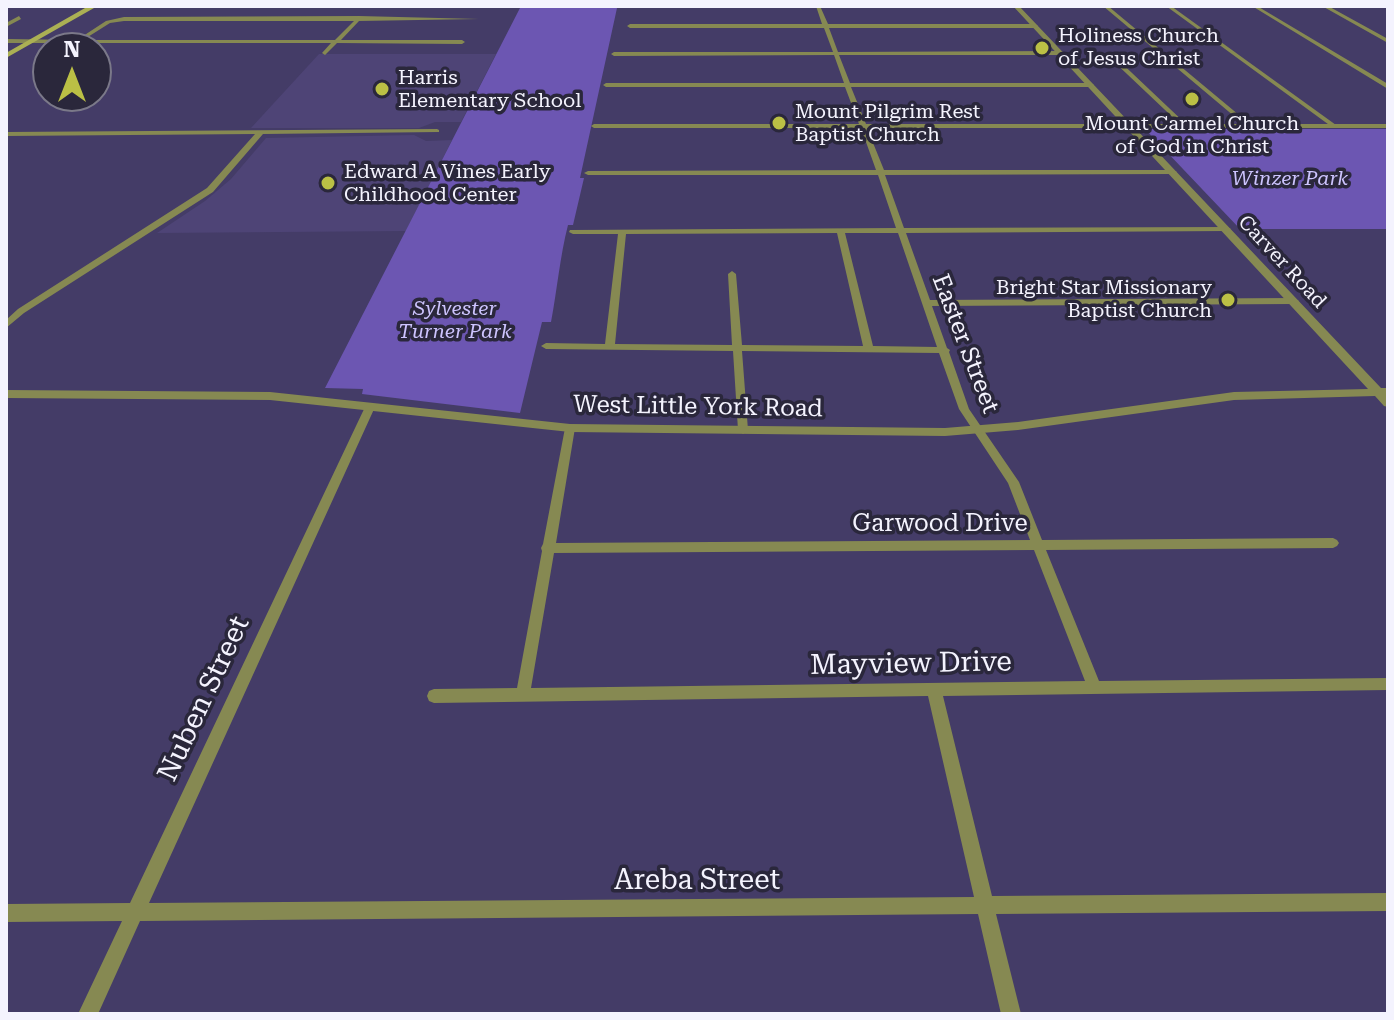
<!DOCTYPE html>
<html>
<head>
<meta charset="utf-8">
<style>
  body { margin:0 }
  #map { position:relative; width:1394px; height:1020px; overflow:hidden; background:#443c67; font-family:"Roboto Serif",serif }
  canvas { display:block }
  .frame { position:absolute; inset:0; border:8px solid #f4f3fe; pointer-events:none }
  .north { position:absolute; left:32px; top:32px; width:80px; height:80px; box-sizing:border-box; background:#2a273b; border:2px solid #7b7989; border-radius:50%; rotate:0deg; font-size:22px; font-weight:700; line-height:32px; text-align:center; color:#f4f3fe }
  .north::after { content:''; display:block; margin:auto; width:28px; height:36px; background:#bbc045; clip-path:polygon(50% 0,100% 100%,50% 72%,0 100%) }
</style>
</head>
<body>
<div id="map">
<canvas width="1394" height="1020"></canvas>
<div class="frame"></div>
<div class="north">N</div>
</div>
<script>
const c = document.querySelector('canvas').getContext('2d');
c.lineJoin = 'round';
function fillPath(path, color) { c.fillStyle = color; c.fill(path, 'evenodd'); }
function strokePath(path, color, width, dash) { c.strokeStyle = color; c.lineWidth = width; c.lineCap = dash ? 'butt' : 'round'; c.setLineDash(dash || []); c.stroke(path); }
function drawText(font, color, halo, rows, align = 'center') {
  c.font = font + ' "Roboto Serif",serif'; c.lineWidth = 7; c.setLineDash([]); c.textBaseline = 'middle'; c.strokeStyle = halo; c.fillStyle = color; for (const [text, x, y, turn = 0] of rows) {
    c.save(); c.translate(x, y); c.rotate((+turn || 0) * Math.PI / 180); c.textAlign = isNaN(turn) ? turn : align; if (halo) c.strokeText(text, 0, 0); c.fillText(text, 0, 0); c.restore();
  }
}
fillPath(new Path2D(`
  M319 54H496L461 122H435L419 128H251Z
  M414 135 426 141 452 140 406 231 157 233 205 201 231 179 266 138Z`), '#4e4476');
fillPath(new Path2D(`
  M520 8H617L580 178H584L573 225H568C560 256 557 290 551 322H542L520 413 362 394 363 389 325 388Z
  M1145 129H1388V229H1240Z`), '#6c56b2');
fillPath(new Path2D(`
  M816 6H820L828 24H1035L1038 26 1035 28H829L838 52 1061 51 1064 53 1061 55H839L850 83H1091L1094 85 1091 87H851L866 124H1130L1133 126 1130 128H867L884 170H1173L1177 172 1173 174 885 175 904 228 1227 227 1231 229 1227 231 906 233 930 300 1294 298 1299 301 1294 304 932 306 947 348 950 350 949 352 969 409 1019 482 1042 540 1333 538 1337 540 1339 543 1337 546 1333 548 1046 550 1099 681 1388 678V690L943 696 992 896 1388 893V911L996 914 1021 1014H1001L978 914 140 921 98 1014H78L122 921 6 922V904L130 903 365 407 370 404 375 407 149 903 974 897 928 696 434 703 429 701 427 696 429 691 434 689 517 688 542 551 541 548 543 544 565 428 570 424 575 428 556 543 1030 540 1008 483 959 409 939 353 742 351 748 430 743 434 738 430 733 351 546 349 541 346 546 343 605 344 618 234H573L569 232 570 230 896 228 878 175H588L584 173 588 171 876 170 861 128H594L591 126 594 124H859L845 87H606L603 85 606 83H844L834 55 614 56 611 54 614 52H833L824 28H630L627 26 630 24H822ZM837 233 863 346 742 345 736 274 732 271 728 274 732 345 615 344 626 234ZM845 233H898L937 347 873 346ZM1034 550 1085 681 531 688 554 553Z
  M1103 6H1108L1251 125V127H1247Z
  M1166 6H1171L1336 125V127H1332Z
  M1252 6H1257L1388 84V89Z
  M1322 6H1328L1388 39V43Z
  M19 16 21 19 6 27V23Z
  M124 17 359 16 479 19 359 21 341 40H462L465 42 462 44 337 43 325 55 322 53 331 43H6V39L77 40 106 21ZM124 21H354L335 40H83L110 23Z
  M1109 55H1113L1187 125V127H1183L1109 57Z
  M437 129 439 130V132L263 134 213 192 24 313 6 328V320L18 309 207 188 255 134 6 136V132Z`), '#868952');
fillPath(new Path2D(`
  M1013 6H1019L1131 124H1388V128H1135L1381 388H1388V407L1384 406 1375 396 1234 400 1018 430 945 436 570 432 270 400 6 398V390L270 392 570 424 945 428 1018 422 1234 392 1368 389Z`), '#868952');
fillPath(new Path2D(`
  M6 6H579L94 8 6 58V53L85 8Z`), '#abb054');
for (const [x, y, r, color] of [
  [1042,48,8,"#bbc045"],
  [382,89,8,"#bbc045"],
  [1192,99,8,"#bbc045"],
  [779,123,8,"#bbc045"],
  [328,183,8,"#bbc045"],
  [1228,300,8,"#bbc045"]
]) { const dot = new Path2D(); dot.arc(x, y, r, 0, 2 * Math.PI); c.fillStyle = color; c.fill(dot); strokePath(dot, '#2a273b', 3); }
drawText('20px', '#f4f3fe', '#2a273b', [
  ["Holiness Church",1058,36],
  ["of Jesus Christ",1058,59],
  ["Harris",398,78],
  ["Elementary School",398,101],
  ["Mount Pilgrim Rest",795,112],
  ["Baptist Church",795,135],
  ["Mount Carmel Church",1192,124,"center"],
  ["of God in Christ",1192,147,"center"],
  ["Edward A Vines Early",344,172],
  ["Childhood Center",344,195],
  ["Bright Star Missionary",1212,288,"right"],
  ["Baptist Church",1212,311,"right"]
], 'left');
drawText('italic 20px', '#cdc4fe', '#2a273b', [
  ["Winzer Park",1290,179],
  ["Sylvester",455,309],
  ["Turner Park",455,332]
]);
drawText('20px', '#f4f3fe', '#2a273b', [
  ["Carver Road",1282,262,47]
]);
drawText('24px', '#f4f3fe', '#2a273b', [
  ["Easter Street",965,344,69],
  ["West Little York Road",698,407,1],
  ["Garwood Drive",940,524]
]);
drawText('28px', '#f4f3fe', '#2a273b', [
  ["Mayview Drive",911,664,-1],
  ["Nuben Street",204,699,-65],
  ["Areba Street",697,881]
]);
</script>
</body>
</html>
